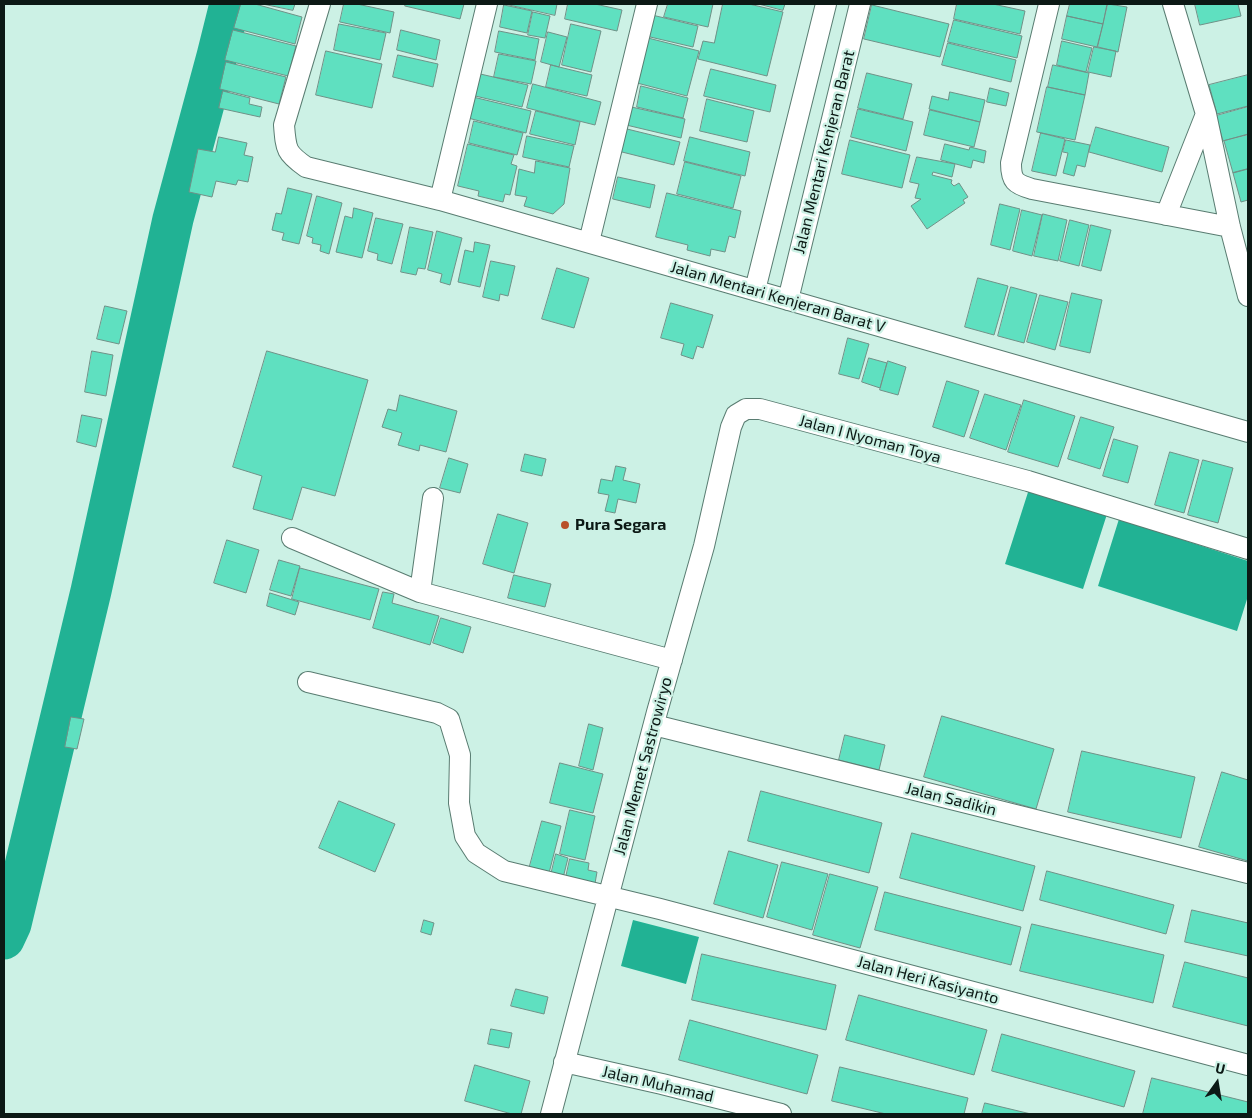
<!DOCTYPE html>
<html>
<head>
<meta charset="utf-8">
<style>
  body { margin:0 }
  #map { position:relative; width:1252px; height:1118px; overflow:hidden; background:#ccf1e5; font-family:"Exo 2",sans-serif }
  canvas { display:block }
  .frame { position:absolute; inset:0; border:5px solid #0c1915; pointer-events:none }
  .north { position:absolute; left:1192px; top:1058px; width:50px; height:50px; -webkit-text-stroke:4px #ccf1e5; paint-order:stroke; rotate:13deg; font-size:14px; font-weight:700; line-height:20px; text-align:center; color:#0c1915 }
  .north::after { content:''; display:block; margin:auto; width:18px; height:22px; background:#0c1915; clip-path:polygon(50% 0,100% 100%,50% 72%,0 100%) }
</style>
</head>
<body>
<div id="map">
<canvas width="1252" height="1118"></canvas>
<div class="frame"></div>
<div class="north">U</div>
</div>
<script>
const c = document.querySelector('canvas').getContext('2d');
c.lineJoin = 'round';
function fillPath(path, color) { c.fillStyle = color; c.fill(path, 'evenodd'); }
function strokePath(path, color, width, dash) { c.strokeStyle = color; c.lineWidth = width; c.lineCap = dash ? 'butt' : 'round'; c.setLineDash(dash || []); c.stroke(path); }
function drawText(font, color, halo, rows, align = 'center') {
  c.font = font + ' "Exo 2",sans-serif'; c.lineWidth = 4.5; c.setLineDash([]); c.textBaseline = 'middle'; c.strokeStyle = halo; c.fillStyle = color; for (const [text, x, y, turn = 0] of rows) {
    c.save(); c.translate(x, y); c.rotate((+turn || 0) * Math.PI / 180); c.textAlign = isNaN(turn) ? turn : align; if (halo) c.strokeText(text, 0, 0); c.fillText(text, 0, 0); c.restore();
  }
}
fillPath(new Path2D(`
  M1030 486 1108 511 1083 589 1005 564Z
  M1119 519 1248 561V596L1237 631 1098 586Z
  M633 920 699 937 686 984 621 966Z`), '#21b294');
strokePath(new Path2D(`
  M4 939 11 924 91 591 173 219 217 56 230 4`), '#21b294', 41);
const building = new Path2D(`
  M241 4H255L302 17 295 44 234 28Z
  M263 4H295L293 10Z
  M344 4H357L394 12 390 33 340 22Z
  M406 4H464L460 19 405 6Z
  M505 4H557L555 15Z
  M568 4H595L622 10 617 31 565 19Z
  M668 4H713L708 27 664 17Z
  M723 4H749L783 12 767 76 698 59 703 41 714 43Z
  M759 4H785L783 10Z
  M957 4H993L1025 11 1020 34 954 19Z
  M1070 4H1107L1103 24 1067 16Z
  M1108 4 1127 7 1118 52 1098 47Z
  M1195 4H1238L1241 16 1200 25Z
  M504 5 532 11 527 33 500 27Z
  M872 5 949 24 940 57 864 39Z
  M533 12 550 16 545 38 528 35Z
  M652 15 698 26 693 47 646 36Z
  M1067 16 1103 24 1097 47 1062 39Z
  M954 20 1022 36 1017 58 948 42Z
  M339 24 386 33 380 60 334 50Z
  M571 24 601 31 591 72 562 65Z
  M233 30 296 46 288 76 225 60Z
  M401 30 440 40 436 60 397 50Z
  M499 31 539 39 535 60 495 52Z
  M548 32 567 37 559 67 541 62Z
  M648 38 699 51 687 96 637 83Z
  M1062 41 1092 48 1086 72 1057 65Z
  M948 43 1016 60 1011 82 942 65Z
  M1094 47 1116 51 1111 77 1088 72Z
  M326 51 382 64 372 108 316 95Z
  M499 54 536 61 531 84 494 77Z
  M398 55 438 64 433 87 393 77Z
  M226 62 286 77 279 104 220 89Z
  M551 65 592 75 587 96 546 87Z
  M1053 65 1089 73 1085 95 1048 87Z
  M711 69 776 85 770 112 704 96Z
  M476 73 528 85 522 107 471 95Z
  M867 73 912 84 903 119 858 108Z
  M1248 75V106L1217 114 1209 85Z
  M533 84 601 102 595 125 527 108Z
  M641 86 688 98 683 118 637 107Z
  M1047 87 1085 95 1075 140 1037 132Z
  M990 88 1009 93 1006 106 987 102Z
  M223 91 250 98 249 104 262 107 260 117 219 108Z
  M950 92 985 100 980 122 929 109 932 96 948 100Z
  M473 97 531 111 526 133 468 118Z
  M707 99 754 111 747 142 700 131Z
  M627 106 685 119 681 138 622 124Z
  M1248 107V134L1223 141 1216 116Z
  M858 109 913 122 906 151 851 137Z
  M930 110 980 122 974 147 924 135Z
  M536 111 580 122 575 145 530 134Z
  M474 121 523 133 517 155 469 143Z
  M1096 127 1169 147 1162 172 1089 152Z
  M623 128 680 142 674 165 618 151Z
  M1041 133 1065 139 1056 176 1032 171Z
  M1248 135V169L1233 173 1224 141Z
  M527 136 574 146 569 167 523 157Z
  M219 137 247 143 244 155 253 157 248 182 238 180 236 185 216 181 212 197 189 192 198 149 215 152Z
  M690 137 750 152 745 176 684 161Z
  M850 140 910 155 902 188 842 174Z
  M1066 140 1090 145 1085 167 1077 165 1074 176 1063 173 1068 153 1063 152Z
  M468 144 514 155 511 164 517 166 510 195 505 194 503 202 478 196 479 191 458 186Z
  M945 144 969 150 970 147 986 151 984 163 973 160 971 168 941 160Z
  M917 157 955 164 952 177 933 172 932 175 952 180 951 183 954 186 959 183 968 197 963 200 965 203 927 229 911 206 921 199 915 198 919 184 910 182Z
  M536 161 570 168 564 204 553 214 524 206 527 197 515 195 519 169 534 173Z
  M685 162 741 176 733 208 677 194Z
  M1248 169V200L1241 202 1233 173Z
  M618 177 655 185 650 208 613 199Z
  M288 188 312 194 299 244 282 240 284 233 272 230 276 213 281 214Z
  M667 193 741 211 735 238 729 236 725 252 711 249 710 256 687 250 688 245 656 237Z
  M317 196 342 203 329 254 320 251 321 245 312 243 313 238 307 236Z
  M1000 204 1020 209 1010 250 991 245Z
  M354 208 373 213 362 258 336 252 345 216 352 218Z
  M1022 210 1042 215 1032 256 1013 251Z
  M1043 214 1067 220 1058 261 1034 256Z
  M376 218 403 224 392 264 377 260 378 254 368 251Z
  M1070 220 1089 225 1079 266 1060 261Z
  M1091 225 1111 230 1101 271 1082 266Z
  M410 227 433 232 425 269 418 268 416 275 401 272Z
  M437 231 462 238 450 285 440 282 442 274 428 270Z
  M475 242 490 245 480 287 458 282 465 250 473 252Z
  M491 261 515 266 508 296 500 294 499 301 483 297Z
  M557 268 589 278 574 328 542 319Z
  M978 278 1008 286 994 335 965 327Z
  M1011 287 1037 294 1024 343 998 336Z
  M1072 293 1102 300 1090 353 1060 346Z
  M1040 295 1068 302 1055 350 1027 342Z
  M671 303 713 315 703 348 697 346 693 359 681 355 684 344 661 338Z
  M105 306 127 311 119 344 97 339Z
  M848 338 869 344 859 379 839 374Z
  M92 351 113 355 106 396 85 392Z
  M267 351 368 380 335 496 302 487 292 520 253 509 262 476 233 467Z
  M869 358 887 363 880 388 862 382Z
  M888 361 906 367 898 395 880 390Z
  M947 381 979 391 964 437 933 427Z
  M985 394 1021 405 1006 450 970 438Z
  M400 395 457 411 446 452 420 445 419 451 398 445 402 433 382 427 388 409 396 411Z
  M1024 400 1075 416 1058 467 1008 452Z
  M82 415 102 419 96 447 77 442Z
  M1081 417 1114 427 1100 469 1068 459Z
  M1114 439 1138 446 1128 483 1103 476Z
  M1170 452 1199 460 1184 513 1155 505Z
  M525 454 546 459 542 476 521 471Z
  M449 458 468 464 460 493 440 488Z
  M1203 460 1233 468 1218 523 1188 515Z
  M616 466 626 468 623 480 640 484 636 503 618 499 615 513 605 511 609 495 598 493 601 479 612 481Z
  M498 514 528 523 514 573 483 564Z
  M227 540 259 550 246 593 214 583Z
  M279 560 300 566 291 596 270 590Z
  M300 568 379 589 370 620 292 599Z
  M514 575 551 584 545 607 508 598Z
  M383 592 394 594 392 603 439 616 430 645 373 628Z
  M270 593 299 602 295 615 267 606Z
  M441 618 471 627 463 653 433 643Z
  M942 716 1054 749 1036 809 924 777Z
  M71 717 84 719 77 749 65 747Z
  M589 724 603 728 593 770 579 766Z
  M845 735 885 745 879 770 839 760Z
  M1082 751 1195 777 1181 838 1068 812Z
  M560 763 603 774 593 813 550 803Z
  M1222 772 1248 780V861L1199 847Z
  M761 791 882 823 869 873 748 841Z
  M339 801 395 824 375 872 319 848Z
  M570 810 595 816 585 860 560 854Z
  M542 821 561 826 548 877 528 873Z
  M912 833 1035 866 1023 911 900 878Z
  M729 851 778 865 763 918 714 904Z
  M556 854 568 858 562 882 550 879Z
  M570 859 589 863 588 870 597 872 594 889 565 882Z
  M782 862 828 874 812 930 767 917Z
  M1047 871 1174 905 1166 934 1040 900Z
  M830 874 878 887 860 948 813 935Z
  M885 892 1021 927 1011 965 875 930Z
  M1192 910 1248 923V956L1185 942Z
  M424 920 434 923 431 935 421 932Z
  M1032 924 1164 955 1153 1003 1020 971Z
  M702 954 836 985 826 1030 692 1000Z
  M1185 962 1248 978V1026L1173 1007Z
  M516 989 548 997 544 1014 511 1006Z
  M859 995 987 1030 974 1075 846 1040Z
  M690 1020 818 1055 807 1094 679 1060Z
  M491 1029 512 1033 509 1048 488 1044Z
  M1002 1034 1135 1071 1124 1107 992 1071Z
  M475 1065 530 1081 521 1114H512L465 1101Z
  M840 1067 968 1098 964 1114H886L832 1101Z
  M1152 1078 1248 1102V1114H1143Z
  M985 1103 1031 1114H982Z`);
fillPath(building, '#5fe0c0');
strokePath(building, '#6f9187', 1);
const street = new Path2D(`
  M320 4 284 125C286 150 286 153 306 167L440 200 1248 432
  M1049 4 1011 163C1011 181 1015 184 1032 189L1230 227
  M1173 4 1206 114 1230 227 1248 296
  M440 200 487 4
  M1166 215 1206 114
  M589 242 647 4
  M755 290 826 4
  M788 300 860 4
  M292 538 420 592 672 660
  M420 592 433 498
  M308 682 437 713 449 719 460 755 459 803 465 836 476 853 504 871 660 909 1248 1065
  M654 725 1248 873
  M564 1062 662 1084 781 1114
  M551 1114 657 712 704 546 731 427 736 415 746 409H760L1028 481 1248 549`);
strokePath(street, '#597c71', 22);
strokePath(street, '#fff', 20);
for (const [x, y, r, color] of [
  [565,525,5,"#b85129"]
]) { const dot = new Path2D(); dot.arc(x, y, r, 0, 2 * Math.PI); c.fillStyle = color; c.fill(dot); strokePath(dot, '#ccf1e5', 2); }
drawText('16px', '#0c1915', '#ccf1e5', [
  ["Jalan Mentari Kenjeran Barat",824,152,-76],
  ["Jalan Mentari Kenjeran Barat V",778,297,16],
  ["Jalan I Nyoman Toya",870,439,15],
  ["Jalan Memet Sastrowiryo",643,766,-75],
  ["Jalan Sadikin",951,799,14],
  ["Jalan Heri Kasiyanto",928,980,15],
  ["Jalan Muhamad",658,1084,13]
]);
drawText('bold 16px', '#0c1915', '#ccf1e5', [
  ["Pura Segara",575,525]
], 'left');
</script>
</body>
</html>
